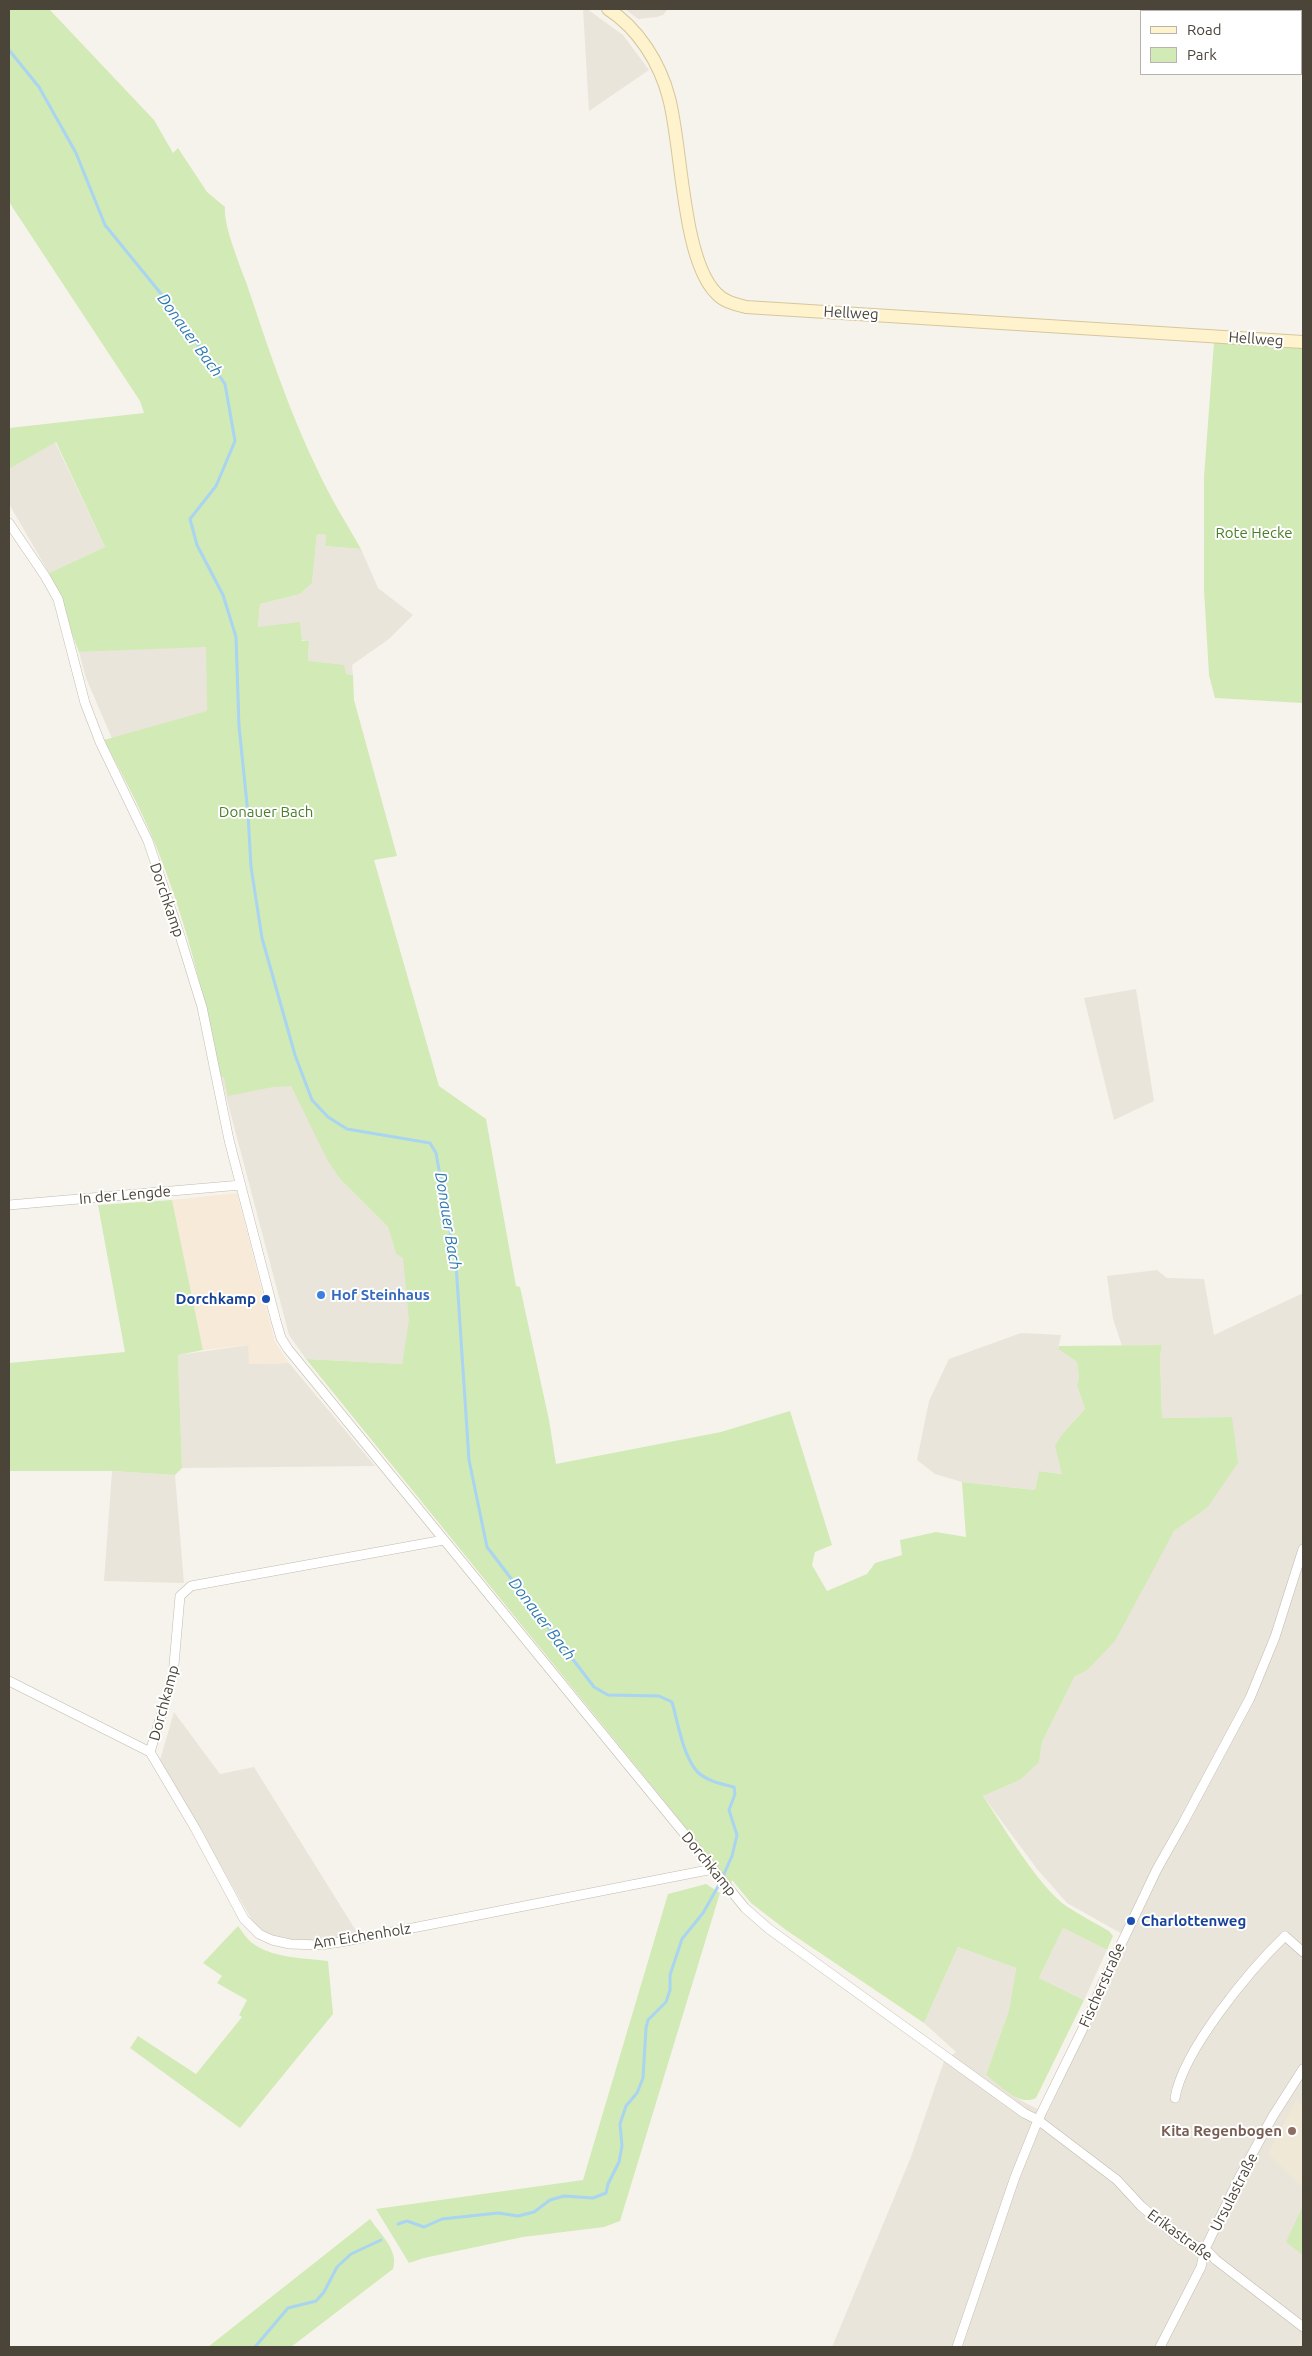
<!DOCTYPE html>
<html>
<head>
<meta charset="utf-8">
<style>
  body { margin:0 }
  #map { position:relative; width:1312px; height:2356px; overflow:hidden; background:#f6f3ec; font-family:Ubuntu,sans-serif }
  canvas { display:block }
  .frame { position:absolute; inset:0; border:10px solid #4b4439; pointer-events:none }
  .legend { position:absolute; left:1140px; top:10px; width:162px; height:65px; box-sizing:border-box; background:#fff; border:1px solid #b7b4b0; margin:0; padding:6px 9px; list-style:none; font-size:15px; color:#4b4439 }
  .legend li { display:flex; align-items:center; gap:10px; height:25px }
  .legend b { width:25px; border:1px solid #b7b4b0 }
</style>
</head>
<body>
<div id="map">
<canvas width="1312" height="2356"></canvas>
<div class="frame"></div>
<ul class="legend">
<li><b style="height:6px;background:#fff3cd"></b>Road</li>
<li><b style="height:14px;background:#d2eab5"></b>Park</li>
</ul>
</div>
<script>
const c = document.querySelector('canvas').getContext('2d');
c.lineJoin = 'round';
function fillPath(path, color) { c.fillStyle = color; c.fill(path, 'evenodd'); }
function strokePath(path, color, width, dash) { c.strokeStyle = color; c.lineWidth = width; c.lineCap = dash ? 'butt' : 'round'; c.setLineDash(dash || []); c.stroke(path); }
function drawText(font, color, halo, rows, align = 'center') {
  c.font = font + ' Ubuntu,sans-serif'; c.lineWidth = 4; c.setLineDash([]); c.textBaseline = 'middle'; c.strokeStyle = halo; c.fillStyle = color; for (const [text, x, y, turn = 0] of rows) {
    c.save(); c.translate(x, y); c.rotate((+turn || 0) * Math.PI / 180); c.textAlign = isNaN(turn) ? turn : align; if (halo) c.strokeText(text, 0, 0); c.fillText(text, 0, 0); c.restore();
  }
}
fillPath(new Path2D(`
  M583 9H587L623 35 649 70 589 111Z
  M625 9H668L663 15 657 17 638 19Z
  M55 442 105 547 49 573 9 504V469Z
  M317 534 326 535 325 546 361 549 378 588 413 615 389 639 352 665 353 675 323 670 308 661 309 642 258 627 260 604 300 594 312 583Z
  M213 646 224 747 126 771 86 678 79 652Z
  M1136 989 1154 1101 1114 1120 1084 998Z
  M272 1069 291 1086 340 1179 388 1227 396 1254 422 1267 413 1300 402 1364 306 1359 289 1335 221 1077Z
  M1157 1270 1167 1278 1204 1279 1214 1335 1303 1293V2347H832L911 2157 944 2061 956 2052 924 2023 958 1947 1016 1968 1009 2010 986 2075 1022 2101 1047 2114 1093 2015 1124 1935 1067 1903 1037 1869 983 1796 1020 1780 1038 1762 1042 1742 1075 1676 1086 1671 1145 1581 1174 1531 1207 1508 1232 1417 1162 1418 1160 1356 1162 1345 1122 1346 1113 1319 1107 1276Z
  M1021 1333 1061 1335 1058 1349 1077 1362 1079 1378 1077 1385 1085 1409 1063 1433V1474L1039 1471 1035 1490 962 1482 935 1474 917 1460 929 1401 949 1359Z
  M249 1345 250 1364 289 1363 375 1466 182 1468 178 1355Z
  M112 1471 175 1475 184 1583 104 1581Z
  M174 1712 220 1774 254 1767 358 1934 313 1942 277 1939 256 1927 160 1760Z
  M1063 1928 1107 1950 1084 2000 1039 1978Z`), '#eae5da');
fillPath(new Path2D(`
  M237 1193 275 1342 289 1363 249 1364 248 1345 203 1350 172 1200Z`), '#f7ead8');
fillPath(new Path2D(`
  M1296 2100 1303 2107V2188L1268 2154Z`), '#efe8d6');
fillPath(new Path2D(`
  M9 9H49L154 120 173 153 178 148 207 192 225 207C223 224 239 263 246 282 268 347 289 412 319 473 331 499 347 524 361 549L325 546 326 535 317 534 312 583 300 594 260 604 258 627 300 622 302 641H309L308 661 344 665 346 674 353 675 354 700 397 856 374 860 439 1086 486 1119 516 1286 520 1287 549 1420 556 1464 721 1432 790 1411 832 1545 815 1552 812 1565 827 1591 867 1574 875 1563 902 1555 900 1540 936 1532 966 1537 962 1482 1035 1490 1039 1471 1062 1474 1055 1446 1063 1433 1085 1409 1077 1385 1079 1378 1077 1362 1058 1349 1059 1346 1162 1345 1160 1356 1162 1418 1232 1417 1238 1463 1207 1508 1174 1531 1115 1641 1086 1671 1075 1676 1042 1742 1039 1762 1020 1780 983 1796C1003 1826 1038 1886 1066 1906 1080 1915 1095 1923 1109 1931L1113 1936 1107 1950 1063 1928 1039 1978 1084 2000 1036 2098C1019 2107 1000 2085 986 2075L1009 2010 1016 1968 958 1947 924 2023 786 1930 751 1903 732 1880 731 1884 715 1869 716 1865 306 1359 402 1364 409 1320 403 1258 396 1254 388 1227 340 1179 328 1161 291 1086 273 1087 228 1096 224 1077H221C204 994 184 911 150 832 137 801 120 771 104 740L207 711 206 647 79 652 49 573 105 547 56 442 9 469V428L144 413 140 401 9 202Z
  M1214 342 1303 347V703L1215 698 1209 675 1204 590V477Z
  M172 1200 203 1350 178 1355 182 1468 175 1475 112 1471H9V1363L125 1352 98 1205Z
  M706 1884 720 1893 620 2221 604 2227 523 2237 424 2258 409 2263 376 2209 583 2180 668 1894Z
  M238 1926C242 1931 246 1938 251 1942 270 1958 304 1958 328 1961L333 2014 240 2128 130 2048 138 2036 196 2074 242 2017 239 2015 247 2000 217 1983 222 1976 203 1963Z
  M1303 2206V2255L1286 2242Z
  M370 2219C380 2234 399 2250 393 2269L291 2347H208Z`), '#d2eab5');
strokePath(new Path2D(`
  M9 50 39 87 76 153 105 225 171 306 225 384 235 441 216 486 190 519 197 545 223 595 236 637 239 726 248 814 251 867 262 938 295 1055 312 1100 328 1117 347 1129 430 1143 436 1153 456 1264 469 1460 487 1547 594 1687 608 1695 659 1696 672 1702C678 1723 682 1751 695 1769 703 1780 721 1784 734 1787L735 1794 729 1810 737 1835 732 1856 720 1883 703 1913 682 1939 670 1975V1990L666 2002 648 2020 646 2028 643 2078 637 2093 626 2106 620 2124 622 2146 619 2162 608 2184 606 2193 593 2198 564 2196 550 2200 534 2212 518 2216 498 2213 442 2219 424 2227 407 2221 398 2224
  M255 2347 288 2308 316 2301 324 2292 337 2267 351 2254 381 2240`), '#a9d4f2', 3);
const street = new Path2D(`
  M9 523 45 576 58 599 85 703 100 742 148 841 181 939 202 1007 229 1140 276 1321 281 1338 288 1349 745 1908 769 1929 1024 2113 1038 2120 1117 2180 1141 2206 1181 2240 1205 2249 1216 2260 1303 2327
  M9 1205 241 1185
  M9 1681 150 1752 195 1828 244 1919 259 1934 272 1940 290 1944 320 1945 341 1942 713 1869
  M150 1752 173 1676 180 1596 191 1586 444 1540
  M1175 2098C1183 2050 1250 1970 1285 1936L1303 1952
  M957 2347 1015 2177 1038 2120 1090 2014 1103 1982 1157 1869 1183 1823 1250 1698 1275 1637 1303 1549
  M1160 2347 1201 2267 1205 2249 1240 2176 1273 2116 1303 2069`);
const secondary = new Path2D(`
  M608 9C638 28 660 63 669 98 682 146 682 259 716 293 724 302 735 304 746 307L1303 342`);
strokePath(street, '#c2bbae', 10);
strokePath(secondary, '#d6c79b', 14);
strokePath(street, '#fff', 9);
strokePath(secondary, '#fff3cd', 12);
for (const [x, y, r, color] of [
  [321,1295,5,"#3f7fe0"],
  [266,1299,5,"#1a4fb4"],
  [1131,1921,5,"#1a4fb4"],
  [1292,2131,5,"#8d6e63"]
]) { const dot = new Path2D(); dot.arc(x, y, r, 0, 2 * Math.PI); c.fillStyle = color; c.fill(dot); strokePath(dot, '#fff', 2); }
drawText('15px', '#4b4439', '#fff', [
  ["Hellweg",851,313,3],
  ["Hellweg",1256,339,4],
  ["Dorchkamp",167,900,71],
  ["In der Lengde",125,1195,-5],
  ["Dorchkamp",164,1703,-75],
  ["Dorchkamp",709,1864,51],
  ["Am Eichenholz",362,1936,-9],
  ["Fischerstraße",1102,1985,-66],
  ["Ursulastraße",1234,2192,-63],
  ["Erikastraße",1180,2235,36]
]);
drawText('15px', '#4a7f2a', '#fff', [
  ["Rote Hecke",1254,533],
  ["Donauer Bach",266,812]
]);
drawText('bold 15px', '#366cbe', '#fff', [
  ["Hof Steinhaus",331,1295]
], 'left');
drawText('bold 15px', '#164399', '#fff', [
  ["Dorchkamp",256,1299],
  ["Charlottenweg",1141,1921,"left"]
], 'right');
drawText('bold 15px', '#785e54', '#fff', [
  ["Kita Regenbogen",1282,2131]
], 'right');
drawText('italic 16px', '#2e7ab2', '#fff', [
  ["Donauer Bach",190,335,54],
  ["Donauer Bach",448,1221,81],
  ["Donauer Bach",542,1619,53]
]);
</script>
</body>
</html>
